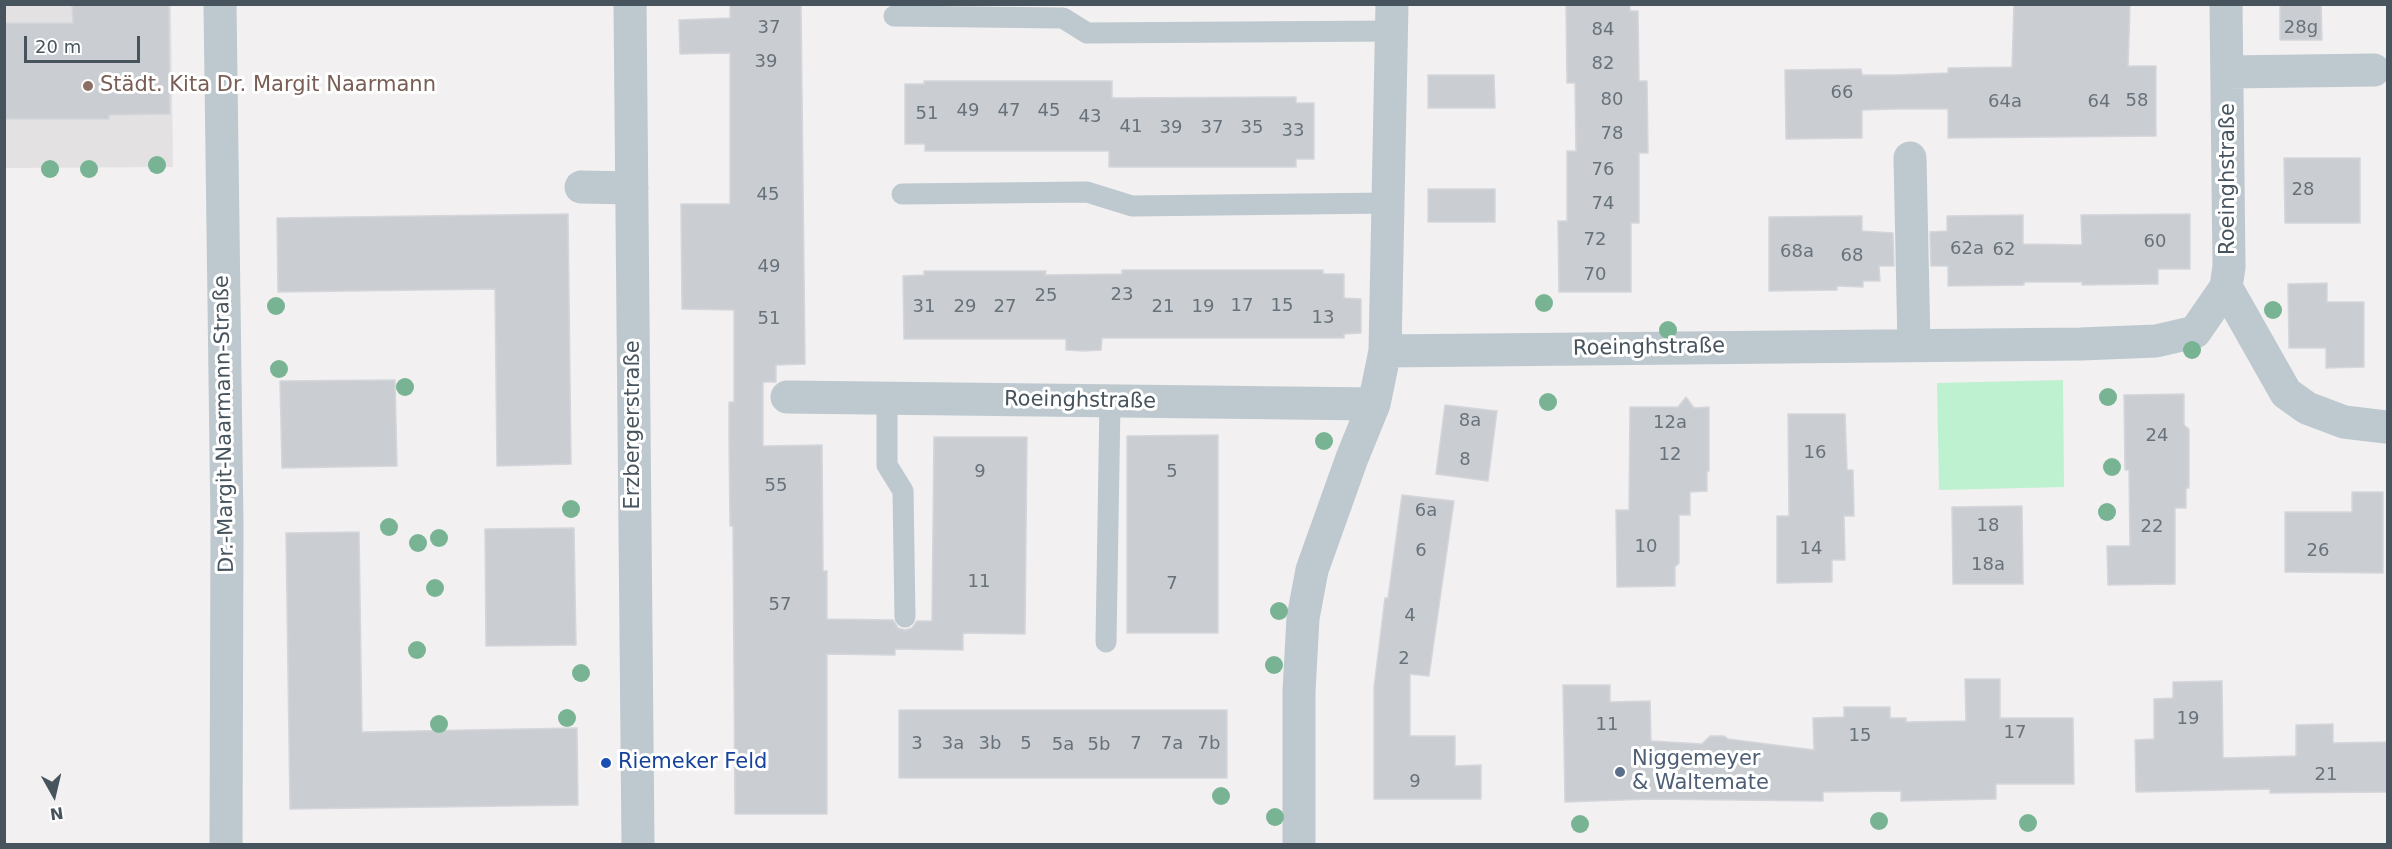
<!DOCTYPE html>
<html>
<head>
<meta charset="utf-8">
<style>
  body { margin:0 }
  #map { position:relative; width:2392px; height:849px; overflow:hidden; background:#f2f0f0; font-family:"DejaVu Sans",sans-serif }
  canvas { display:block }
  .frame { position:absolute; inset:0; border:6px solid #47545e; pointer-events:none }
  .north { position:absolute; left:24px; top:765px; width:60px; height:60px; -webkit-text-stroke:4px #fff; paint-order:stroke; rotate:172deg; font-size:16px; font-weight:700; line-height:24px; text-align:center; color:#47545e }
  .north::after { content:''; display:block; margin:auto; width:21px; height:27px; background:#47545e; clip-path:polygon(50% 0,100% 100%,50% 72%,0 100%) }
  .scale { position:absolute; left:24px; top:36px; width:116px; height:27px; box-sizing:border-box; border:3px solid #47545e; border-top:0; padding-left:8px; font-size:18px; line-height:21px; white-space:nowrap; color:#47545e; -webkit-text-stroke:4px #fff; paint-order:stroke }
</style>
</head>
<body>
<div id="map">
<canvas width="2392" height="849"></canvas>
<div class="frame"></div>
<div class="north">N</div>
<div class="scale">20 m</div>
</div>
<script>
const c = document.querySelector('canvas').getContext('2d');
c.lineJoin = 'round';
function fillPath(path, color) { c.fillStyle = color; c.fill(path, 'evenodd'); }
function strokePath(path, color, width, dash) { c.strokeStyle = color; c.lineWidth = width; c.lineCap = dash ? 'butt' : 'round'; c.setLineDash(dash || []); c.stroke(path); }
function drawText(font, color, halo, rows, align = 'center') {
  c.font = font + ' "DejaVu Sans",sans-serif'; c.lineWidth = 6; c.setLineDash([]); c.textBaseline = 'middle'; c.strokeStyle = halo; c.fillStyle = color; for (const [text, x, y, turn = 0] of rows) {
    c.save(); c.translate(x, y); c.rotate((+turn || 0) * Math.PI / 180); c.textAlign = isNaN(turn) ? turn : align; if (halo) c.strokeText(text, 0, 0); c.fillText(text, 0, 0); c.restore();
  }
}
fillPath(new Path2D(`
  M4 5H171L173 167 5 168Z`), '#e3e1e2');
fillPath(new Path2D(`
  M2063 380 2064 487 1939 490 1937 383Z`), '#bef1d0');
const building = new Path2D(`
  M72 4H169L170 114 109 115V119H4V23H73Z
  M730 4H801L805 364 776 365V382H763V446L822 445 823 571H827V619L893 620 898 628 905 630 912 628 917 621H932L934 437H1027L1025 634 963 633V650L895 649V655L827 654V814H735L733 526H730L729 437V402H734V310L682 309 681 204H730V53L680 54 679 20 730 18Z
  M1566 4H1630V11H1638L1639 81H1647L1648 153H1639V223H1631V292H1559L1558 221H1567V151H1576L1575 83H1567Z
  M2014 4H2130L2128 66H2156V136L1948 138V109H1896L1862 110V138L1786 139 1785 70 1861 69 1862 75H1896L1948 73V68L2012 67Z
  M2280 4H2321L2322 40H2280Z
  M1428 75H1494L1495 108H1428Z
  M924 81H1112V98L1296 97V103H1314V159H1296V167H1109V151H925V144H905V84H924Z
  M2284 158H2360V223H2285Z
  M1428 189H1495V222H1428Z
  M568 214 571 464 497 466 495 289 278 292 277 218Z
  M2190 214V269H2158V284L2082 285V282H2024V285L1948 286V266H1931L1930 232 1947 231V216L2023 215V244L2082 245 2081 215Z
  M1862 216V231L1893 233 1894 266H1879L1880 281H1863V287L1837 286V290L1769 291V217Z
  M1122 270H1323V274H1344V298L1361 299V333L1344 334V338H1102L1101 350 1084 351 1066 350V339H904L903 276 924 275V271H1046L1045 275 1122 274Z
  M2327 283V302H2364V367L2326 368V348H2289L2288 284Z
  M395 380 397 466 282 468 280 381Z
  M2184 394V425L2189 429V488H2186V508H2175V584L2108 585 2107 546H2130L2129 470H2125L2124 395Z
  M1686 397 1694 408 1709 407V471L1707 472V491L1690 492V515H1679V563L1675 567V586L1617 587 1616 510H1629L1630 407H1678Z
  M1445 405 1497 411 1488 481 1436 474Z
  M1788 414H1845L1847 470H1853L1854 516H1844L1845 560H1832V582L1777 583V516H1789Z
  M1218 435V633H1127V436Z
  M2352 492H2383V573L2285 572V512H2352Z
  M1402 495 1454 501 1429 676 1410 674V736H1455V766L1481 765V799H1374V687L1385 598H1388Z
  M2022 506 2023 584H1953L1952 507Z
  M574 528 576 645 486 646 485 529Z
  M359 532 362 732 577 728 578 805 290 809 286 533Z
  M1965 679H2000V718H2073L2074 784H1996V799L1901 801V791L1823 792V801L1650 799 1565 802 1563 685H1610V702L1650 701 1651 741 1702 744 1710 736H1724L1728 739 1814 750 1813 718 1844 717V707H1890V718H1906V722L1966 721Z
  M2222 681 2223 758 2296 756V725L2333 724V743L2388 742V792L2270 793V789L2136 792 2135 740 2154 739V699L2173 698V682Z
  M899 710H1227V778H899Z`);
fillPath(building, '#cacdd2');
strokePath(building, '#d4d6db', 1.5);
strokePath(new Path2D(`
  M894 16 1063 18 1087 33 1392 31
  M902 194 1087 192 1132 206 1389 203
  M887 398V465L903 491 905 617
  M1106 642 1110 401`), '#bdc8cf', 21);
strokePath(new Path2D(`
  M220 4 227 526 226 844
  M630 4 638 844
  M2228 72 2374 70
  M1910 158 1914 345
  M581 187 632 188
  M2226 287 2286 393 2307 408 2344 422 2386 427
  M1385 351 2081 344 2156 341 2195 332 2226 287 2229 267 2226 4
  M787 397 1374 404
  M1299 844V691L1303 618 1312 570 1352 458 1374 404 1385 351 1392 4`), '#bdc8cf', 33);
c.fillStyle = '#78b494';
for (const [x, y] of [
  [157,165],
  [50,169],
  [89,169],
  [1544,303],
  [276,306],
  [2273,310],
  [1668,330],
  [2192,350],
  [279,369],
  [405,387],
  [2108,397],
  [1548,402],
  [1324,441],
  [2112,467],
  [571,509],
  [2107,512],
  [389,527],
  [439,538],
  [418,543],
  [435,588],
  [1279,611],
  [417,650],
  [1274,665],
  [581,673],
  [567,718],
  [439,724],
  [1221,796],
  [1275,817],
  [1879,821],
  [2028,823],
  [1580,824]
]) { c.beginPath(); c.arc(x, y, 9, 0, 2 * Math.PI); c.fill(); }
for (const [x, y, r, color] of [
  [88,86,6,"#8d6e63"],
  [606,763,6,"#1a4fb4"],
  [1620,772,6,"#5c6f8a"]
]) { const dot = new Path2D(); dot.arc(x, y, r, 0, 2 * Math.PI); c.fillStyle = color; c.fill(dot); strokePath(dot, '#fff', 2); }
drawText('18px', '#68727b', null, [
  ["37",769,28],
  ["28g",2301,28],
  ["84",1603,30],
  ["39",766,62],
  ["82",1603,64],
  ["66",1842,93],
  ["80",1612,100],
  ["58",2137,101],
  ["64a",2005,102],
  ["64",2099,102],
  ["49",968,111],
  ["47",1009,111],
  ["45",1049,111],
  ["51",927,114],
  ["43",1090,117],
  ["41",1131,127],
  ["39",1171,128],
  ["37",1212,128],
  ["35",1252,128],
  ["33",1293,131],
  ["78",1612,134],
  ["76",1603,170],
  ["28",2303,190],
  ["45",768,195],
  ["74",1603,204],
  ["72",1595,240],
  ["60",2155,242],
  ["62a",1967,249],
  ["62",2004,250],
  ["68a",1797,252],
  ["68",1852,256],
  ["49",769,267],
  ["70",1595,275],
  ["23",1122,295],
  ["25",1046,296],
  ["17",1242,306],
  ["15",1282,306],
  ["31",924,307],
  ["29",965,307],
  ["27",1005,307],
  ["21",1163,307],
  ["19",1203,307],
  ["13",1323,318],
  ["51",769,319],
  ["8a",1470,421],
  ["12a",1670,423],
  ["24",2157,436],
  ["16",1815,453],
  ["12",1670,455],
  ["8",1465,460],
  ["9",980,472],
  ["5",1172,472],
  ["55",776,486],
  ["6a",1426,511],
  ["18",1988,526],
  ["22",2152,527],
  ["10",1646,547],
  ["14",1811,549],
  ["6",1421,551],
  ["26",2318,551],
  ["18a",1988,565],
  ["11",979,582],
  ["7",1172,584],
  ["57",780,605],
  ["4",1410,616],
  ["2",1404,659],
  ["19",2188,719],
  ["11",1607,725],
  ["17",2015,733],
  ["15",1860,736],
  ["3",917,744],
  ["3a",953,744],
  ["3b",990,744],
  ["5",1026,744],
  ["7",1136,744],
  ["7a",1172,744],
  ["7b",1209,744],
  ["5a",1063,745],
  ["5b",1099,745],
  ["21",2326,775],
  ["9",1415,782]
]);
drawText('21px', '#785e54', '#fff', [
  ["Städt. Kita Dr. Margit Naarmann",100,86]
], 'left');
drawText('21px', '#47545e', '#fff', [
  ["Roeinghstraße",2229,179,-90],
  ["Roeinghstraße",1649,348,-1],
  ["Roeinghstraße",1080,401,1],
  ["Dr.-Margit-Naarmann-Straße",225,424,-91],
  ["Erzbergerstraße",634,425,-90]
]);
drawText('21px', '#4e5e75', '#fff', [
  ["Niggemeyer",1632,760],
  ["& Waltemate",1632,784]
], 'left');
drawText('21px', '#164399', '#fff', [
  ["Riemeker Feld",618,763]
], 'left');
</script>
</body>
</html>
